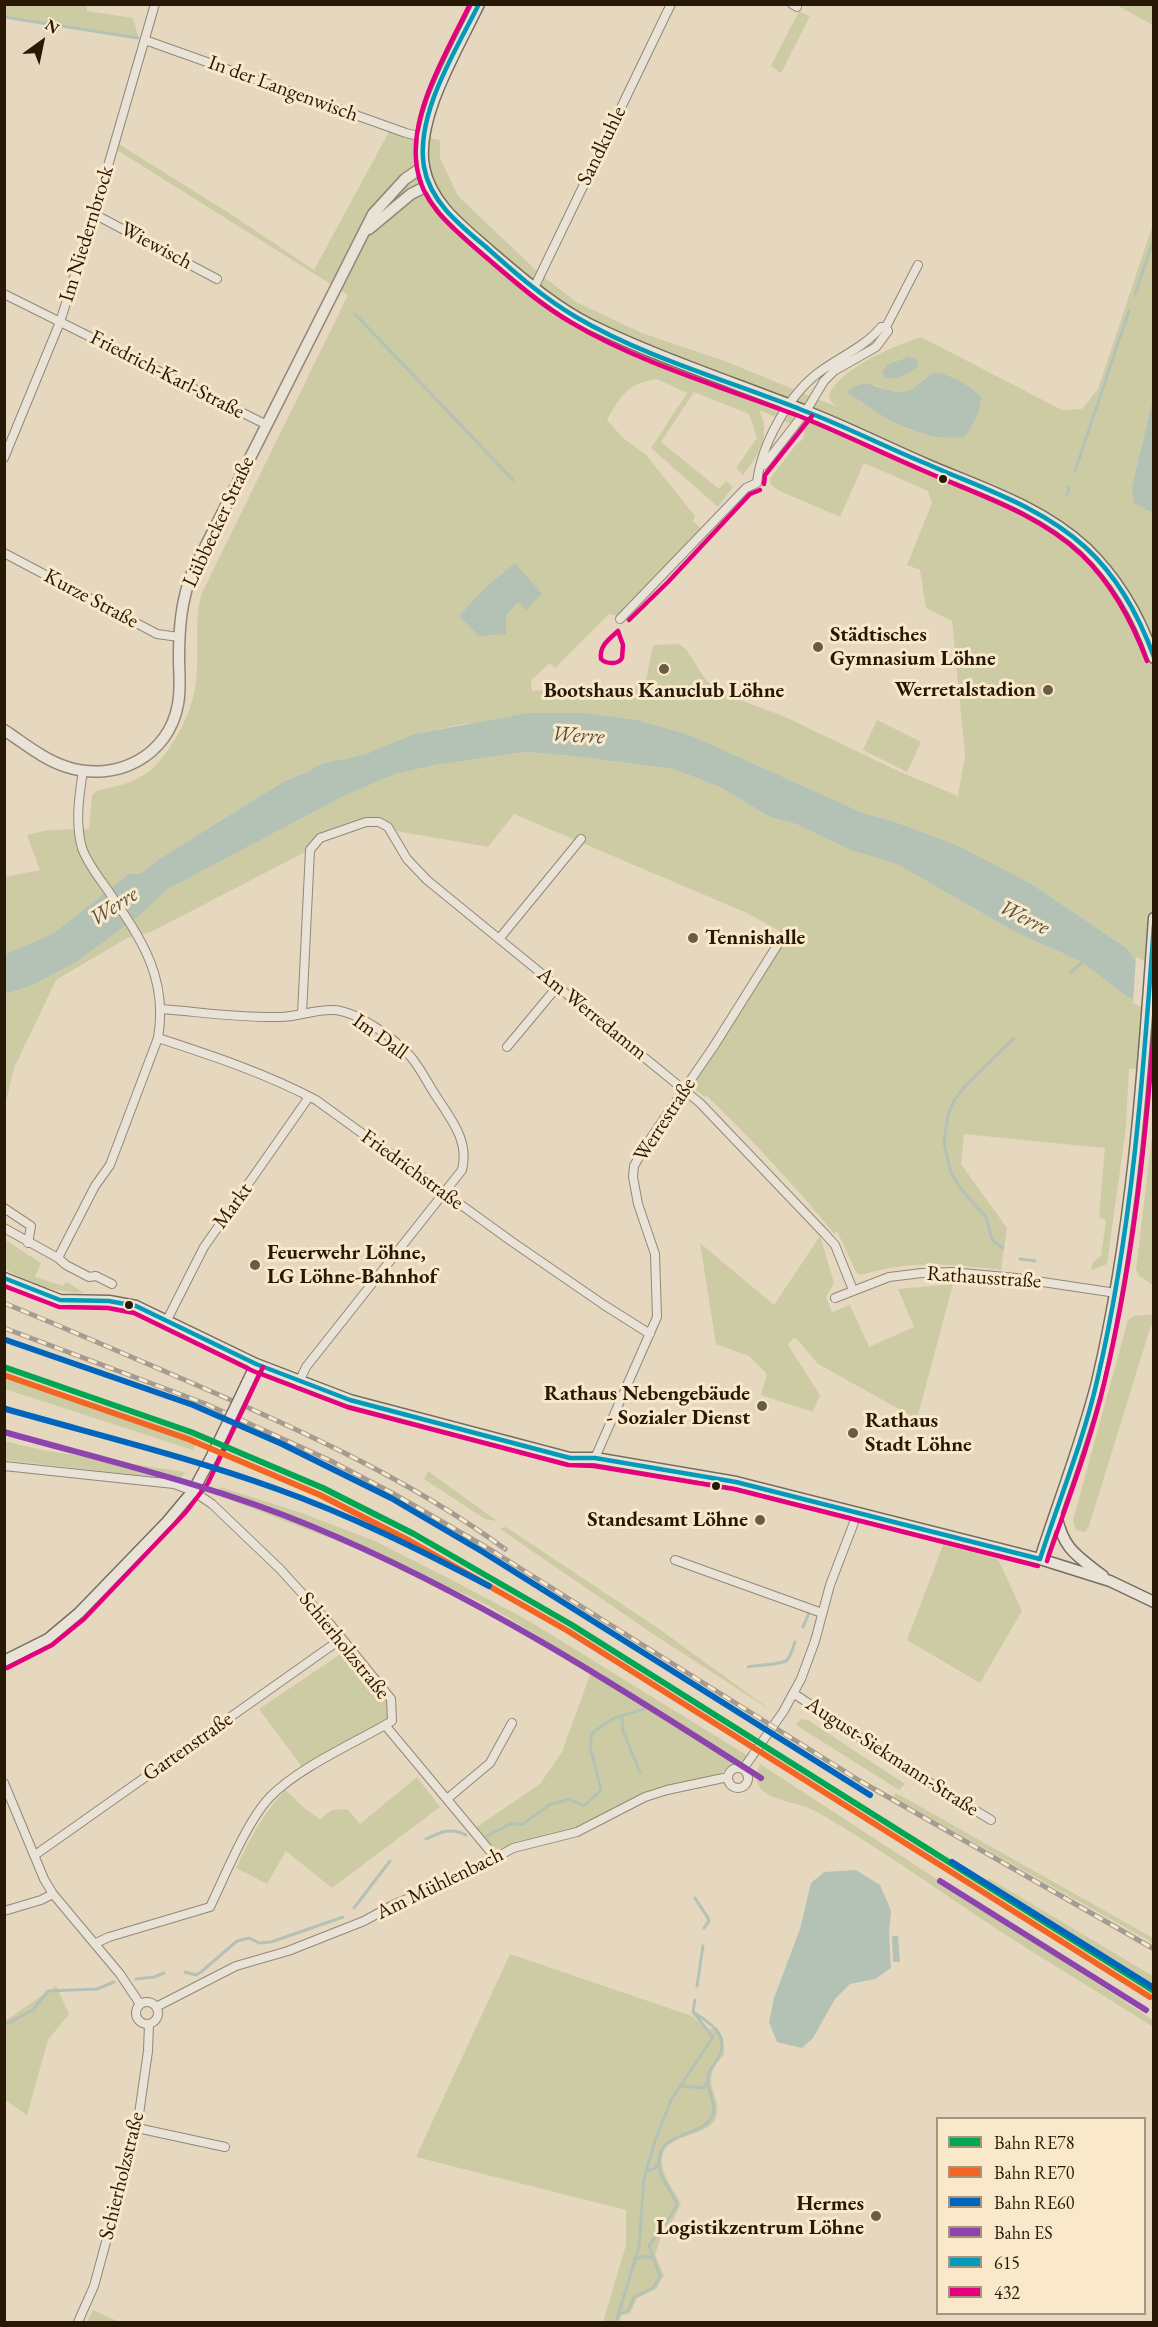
<!DOCTYPE html>
<html>
<head>
<meta charset="utf-8">
<style>
  body { margin:0 }
  #map { position:relative; width:1158px; height:2327px; overflow:hidden; background:#e6d7bf; font-family:"EB Garamond",serif }
  canvas { display:block }
  .frame { position:absolute; inset:0; border:6px solid #281806; pointer-events:none }
  .legend { position:absolute; left:936px; top:2117px; width:210px; height:198px; box-sizing:border-box; background:#fae8ca; border:2px solid #a6957c; margin:0; padding:8px 10px; list-style:none; font-size:18px; color:#281806 }
  .legend li { display:flex; align-items:center; gap:12px; height:30px }
  .legend b { width:30px; border:2px solid #a6957c }
  .north { position:absolute; left:12px; top:12px; width:60px; height:60px; -webkit-text-stroke:4px #fae8ca; paint-order:stroke; rotate:33deg; font-size:16px; font-weight:700; line-height:24px; text-align:center; color:#281806 }
  .north::after { content:''; display:block; margin:auto; width:21px; height:27px; background:#281806; clip-path:polygon(50% 0,100% 100%,50% 72%,0 100%) }
</style>
</head>
<body>
<div id="map">
<canvas width="1158" height="2327"></canvas>
<div class="frame"></div>
<ul class="legend">
<li><b style="height:8px;background:#00a651"></b>Bahn RE78</li>
<li><b style="height:8px;background:#f26522"></b>Bahn RE70</li>
<li><b style="height:8px;background:#0065bd"></b>Bahn RE60</li>
<li><b style="height:8px;background:#8e44ad"></b>Bahn ES</li>
<li><b style="height:8px;background:#049aba"></b>615</li>
<li><b style="height:8px;background:#e5007d"></b>432</li>
</ul>
<div class="north">N</div>
</div>
<script>
const c = document.querySelector('canvas').getContext('2d');
c.lineJoin = 'round';
function fillPath(path, color) { c.fillStyle = color; c.fill(path, 'evenodd'); }
function strokePath(path, color, width, dash) { c.strokeStyle = color; c.lineWidth = width; c.lineCap = dash ? 'butt' : 'round'; c.setLineDash(dash || []); c.stroke(path); }
function drawText(font, color, halo, rows, align = 'center') {
  c.font = font + ' "EB Garamond",serif'; c.lineWidth = 6; c.setLineDash([]); c.textBaseline = 'middle'; c.strokeStyle = halo; c.fillStyle = color; for (const [text, x, y, turn = 0] of rows) {
    c.save(); c.translate(x, y); c.rotate((+turn || 0) * Math.PI / 180); c.textAlign = isNaN(turn) ? turn : align; if (halo) c.strokeText(text, 0, 0); c.fillText(text, 0, 0); c.restore();
  }
}
fillPath(new Path2D(`
  M4 5H87V11L133 18 139 39 5 18Z
  M1116 5H1153V25Z
  M799 11 810 16 781 73 771 66Z
  M390 130 404 134 440 140V158L458 196 540 274 576 302 642 333 727 362 837 407 831 402 829 395C840 368 894 346 921 337L1062 410 1082 409 1098 389 1153 224V398L1132 486 1149 512 1154 513 1153 968 1134 959 1128 949 1030 883 959 846 898 823 861 812 690 735 637 720 588 713 464 724 414 734 366 754 320 764 305 773 286 780 156 861 140 874H128L54 933 5 955V877L40 870 27 835 48 830 89 829 92 795C99 788 104 790 113 787 127 784 143 778 154 767 175 745 193 711 196 681 200 651 193 622 202 593L348 295 117 150 119 144 232 215 314 270ZM926 377 913 431 860 402 848 392 876 385 890 392 905 391 917 386ZM657 379 687 393 651 448 718 507 733 487 726 481 719 489 661 442 694 392 749 414 757 438 736 468 743 475C759 455 772 434 759 410L805 430 803 439 795 446 770 479 771 485 780 491 840 517 864 463 928 491 932 503 907 565 920 570 926 608 952 621 965 756 958 796 898 771 783 716 721 693 705 679 686 649 678 644 653 645 645 686 532 691 531 680 550 663 555 668 609 614 618 616 628 614 708 535 693 521 695 516 646 455 623 438 607 420C621 395 628 383 657 379Z
  M877 720 921 742 907 772 863 750Z
  M525 752 573 756 673 769 720 787 770 817 796 824 850 850 897 864 1015 932 1082 962 1126 996 1153 1010V1073L1129 1068 1126 1127 1107 1264 1091 1270 1093 1262 1101 1256 1106 1220 1099 1217 1105 1148 964 1134 961 1164 1007 1228 1001 1270C951 1264 910 1260 861 1275L856 1272 837 1231 834 1234C795 1185 752 1140 707 1096L705 1097 692 1087 787 935 747 913 514 814 488 847 397 831 388 825 369 824 316 841 309 850 151 932 127 938 56 980 14 1068 5 1106V994L31 986 78 961 139 916 168 889 344 796 396 774 435 765Z
  M1153 1129V1285L1139 1276 1136 1269Z
  M820 1236 834 1283 826 1297 832 1312 850 1305 869 1347 914 1327 898 1289 953 1284 917 1419 818 1364 798 1340 793 1338 788 1345 820 1395 813 1412 761 1395 767 1374 749 1356 716 1344 700 1243 774 1305Z
  M4 1239 41 1263 35 1277 63 1286 66 1282 85 1293C52 1292 34 1285 5 1269Z
  M1153 1314V1325H1151L1089 1526 1085 1532 1076 1530 1073 1520 1128 1320 1134 1316Z
  M4 1373 187 1434 197 1439 193 1450 5 1389Z
  M4 1441 42 1450 185 1472 180 1480 5 1460Z
  M428 1471 497 1521 485 1519 424 1479Z
  M220 1487 299 1512 375 1541 452 1580 529 1621 748 1756 741 1763 733 1765 716 1776 646 1793 571 1830 542 1838 519 1841 501 1849 491 1848 475 1828 540 1784 562 1752 592 1669 489 1606 415 1571 222 1497 217 1491Z
  M506 1527 662 1631 775 1713 656 1636 500 1529Z
  M943 1545 998 1559 1022 1611 980 1683 907 1640Z
  M348 1649 388 1699V1718L302 1767 259 1709Z
  M801 1719 808 1720 905 1784 899 1790 796 1725Z
  M760 1764 1153 2020V2027C1101 1993 1047 1962 995 1928 943 1893 892 1857 839 1825 827 1818 816 1810 803 1806 781 1799 746 1796 760 1764Z
  M417 1777 440 1807 332 1888 286 1851 267 1884 236 1868C250 1840 263 1812 286 1790L305 1809 320 1819 332 1810 347 1809 360 1824Z
  M896 1793 1153 1938V1943L893 1797Z
  M990 1879 1153 1976V1987L988 1882 987 1880Z
  M510 1954 692 2016 707 2030 717 2027 723 2038 724 2055C695 2083 726 2097 715 2120 711 2126 706 2128 700 2131 691 2135 678 2138 670 2144 650 2159 672 2188 681 2203L673 2220 663 2230 655 2255 664 2275 656 2289 637 2298 630 2313 622 2315 619 2322H603L626 2245V2210L416 2157Z
  M56 1986 69 2014 48 2040 27 2115 5 2100V2021Z
  M93 2310 119 2322H87Z`), '#cdcba4');
fillPath(new Path2D(`
  M908 357 917 360 918 365C911 374 894 381 884 377L882 372 887 365Z
  M933 373C949 373 970 385 981 397 981 410 973 427 964 437 923 443 879 416 847 392 867 372 883 396 905 391 916 389 923 379 933 373Z
  M1153 398V513L1134 503 1132 486Z
  M515 563 542 594 526 610 518 602 506 615V634L479 636 459 616 485 588Z
  M529 713H588L637 720 690 735 861 812 898 823 959 846 1030 883 1128 949 1134 959 1153 968 1154 1010 1126 996 1082 962 1015 932 897 864 850 850 796 824 770 817 720 787 673 769 573 756 525 752 435 765 396 774 344 796 168 889 139 916 78 961 31 986 5 994 4 955 54 933 128 874H140L156 861 286 780 305 773 320 764 366 754 414 734Z
  M856 1870 880 1885 887 1901 891 1911 889 1932 891 1968 875 1979 850 1984 835 1999 813 2038 802 2048 777 2042 769 2022 774 1998 800 1929 811 1883 824 1872Z
  M892 1936H898L900 1962H893Z`), '#b4c2b6');
fillPath(new Path2D(`
  M1136 957 1154 965V1013L1133 1003Z`), '#e6d7bf');
strokePath(new Path2D(`
  M1153 4 1154 5
  M4 17 138 38
  M1135 294 1154 239
  M355 314 513 480
  M1075 471 1129 311
  M1067 494 1069 487
  M1070 973 1085 960
  M1003 1248 992 1240 986 1217 961 1189 951 1173 944 1143 948 1115 955 1099 965 1086 1014 1038
  M1020 1259 1035 1261
  M803 1627 809 1613
  M748 1667C756 1665 783 1665 787 1660 791 1656 793 1647 795 1642
  M622 1716 623 1731 640 1772
  M487 1836 510 1824H523L549 1805 569 1799 584 1806 601 1790 590 1746 592 1733 614 1718 644 1709
  M426 1839C441 1832 451 1827 466 1835
  M695 1898 708 1918 709 1921 704 1928
  M354 1908 390 1861
  M185 1972 196 1975 201 1972 237 1941 249 1938 259 1943 271 1942 343 1917
  M136 1979 154 1977 164 1973
  M697 1986 703 1946
  M4 2025 33 2010 48 1991 97 1989 114 1982
  M681 2086 704 2088 707 2082
  M646 2171 654 2169 657 2165
  M634 2259 645 2256 652 2258
  M619 2314 628 2311 634 2297 653 2288 660 2276 649 2246C659 2230 670 2221 677 2204 670 2187 654 2174 660 2154 667 2132 702 2135 711 2118 718 2107 709 2094 708 2083 706 2070 716 2064 720 2054 729 2034 707 2021 693 2012
  M616 2322 639 2247 644 2179 655 2141 671 2100 713 2037 693 2012 695 2000`), '#b4c2b6', 3);
const minor = new Path2D(`
  M792 4 797 7
  M145 40 406 133 423 137
  M94 214 217 279
  M534 288 671 4
  M4 294 265 424
  M4 458 60 322 94 214 155 4
  M764 465 806 411 824 381 834 371 876 347 888 331 886 327 918 265
  M4 553 157 634 179 637
  M620 619 746 488 757 483C761 445 788 396 818 373 839 357 865 347 881 327H886
  M499 939 581 839
  M161 1009C200 1012 241 1018 280 1017 298 1017 315 1009 334 1010 359 1012 395 1039 411 1057 421 1069 429 1086 438 1099 453 1122 469 1142 462 1170L306 1367 299 1382
  M302 1014 310 850 320 838 366 822H379L388 827 407 859 427 880 700 1103 825 1234 835 1245 853 1290
  M158 1038C213 1056 265 1073 316 1100L511 1241 604 1305 650 1334
  M507 1047 557 987
  M4 1208 31 1226 28 1243
  M4 1228 58 1258 66 1265 89 1277 96 1276 112 1284
  M58 1258 95 1186 110 1165 158 1038C168 980 143 941 111 895 101 880 88 865 82 848 75 823 79 796 83 771
  M835 1298 889 1277 922 1273 952 1272 1016 1278 1116 1293
  M167 1320 204 1247 309 1097
  M595 1458 657 1317 655 1254 638 1204 633 1177 634 1166 644 1148 714 1046 783 936
  M4 1466 174 1484 193 1491 212 1504 280 1569 330 1624 391 1699 392 1721C355 1743 299 1767 270 1797 247 1821 225 1876 210 1907L109 1937 96 1943
  M675 1560 822 1613
  M793 1693 901 1765 991 1820
  M385 1725 495 1857
  M728 1778a10 10 0 1 1 20 0a10 10 0 1 1-20 0Z
  M743 1769 783 1712 801 1679 815 1641 830 1585 858 1512
  M4 1783 44 1879 53 1894 120 1974 140 2004
  M447 1799 490 1763 512 1723
  M35 1855 341 1639
  M4 1911 41 1900 53 1894
  M136 2013a11 11 0 1 1 22 0a11 11 0 1 1-22 0Z
  M156 2007 236 1966 288 1951 364 1921 395 1904 473 1871 513 1848 577 1832 645 1797 667 1790 728 1777
  M137 2128 225 2147
  M78 2322 94 2286 137 2128 148 2051 149 2024`);
const tertiary = new Path2D(`
  M369 229 411 194 429 185
  M4 730C24 743 44 760 67 767 116 783 169 756 178 704 181 689 179 674 179 658 179 629 181 601 192 573L373 214 405 179 424 166`);
const secondary = new Path2D(`
  M479 4C458 49 415 118 424 167 431 204 463 227 490 251 522 278 553 306 591 325 659 358 732 382 803 410 845 426 886 447 928 465 982 488 1042 507 1086 548 1118 579 1140 617 1154 658
  M4 1278 60 1300 109 1301 136 1306 256 1364 350 1400 570 1458H595L736 1482 1040 1559 1110 1581 1154 1602
  M247 1383 256 1364
  M1056 1515C1064 1550 1076 1555 1103 1576
  M1040 1559C1059 1500 1082 1442 1097 1382 1133 1229 1143 1074 1154 918
  M4 1661 48 1639 79 1613 167 1522 193 1491 211 1458`);
strokePath(minor, '#928878', 10);
strokePath(tertiary, '#928878', 13);
strokePath(secondary, '#776d5f', 13);
strokePath(minor, '#e9e2d6', 8);
strokePath(tertiary, '#e9e2d6', 10);
strokePath(secondary, '#e9e2d6', 10);
const rail = new Path2D(`
  M4 1303C70 1330 136 1359 201 1387 307 1433 412 1481 505 1549
  M4 1328 206 1404 329 1460 394 1494 491 1550 860 1781 1154 1949`);
strokePath(rail, '#a49c92', 5);
strokePath(rail, '#fae8ca', 3, [9]);
const secondaryBridge = new Path2D(`
  M211 1458 247 1383`);
strokePath(secondaryBridge, '#776d5f', 13, []);
strokePath(secondaryBridge, '#e9e2d6', 10);
strokePath(new Path2D(`
  M479 4C456 50 415 114 424 167 430 202 461 226 486 247 514 272 543 298 576 317 644 357 729 381 802 410 845 426 885 447 927 464 981 488 1040 506 1085 547 1117 576 1139 616 1154 657
  M4 1278 60 1300 109 1301 136 1306 256 1364 350 1400 570 1458H595L736 1482 1040 1559
  M1040 1559C1059 1500 1083 1442 1097 1381 1132 1232 1143 1078 1154 925`), '#049aba', 4.5);
strokePath(new Path2D(`
  M470 4C447 52 408 114 417 168 422 205 455 230 481 253 510 278 539 304 572 323 639 363 725 388 799 416 841 433 882 453 924 471 978 495 1038 513 1082 555 1112 584 1132 621 1147 661
  M764 484 765 475 812 416
  M629 620 668 582 750 494 760 490
  M618 631 623 645 622 658C618 665 606 664 601 659 599 646 609 639 618 631Z
  M4 1286 59 1307 108 1308 134 1313 253 1371 347 1407 568 1465 594 1466 734 1489 1038 1566
  M1047 1561C1067 1502 1090 1444 1104 1384 1132 1268 1145 1148 1154 1029
  M7 1668 52 1645 84 1619 186 1512 208 1483 263 1367`), '#e5007d', 4.5);
strokePath(new Path2D(`
  M4 1367 191 1432 323 1488 414 1534 572 1625 1154 1991`), '#00a651', 6);
strokePath(new Path2D(`
  M4 1375 188 1439 320 1495 410 1541 568 1631 1150 1997`), '#f26522', 6);
strokePath(new Path2D(`
  M6 1340 193 1405 282 1444 391 1498 483 1552 870 1795
  M6 1409C97 1435 189 1457 277 1489 350 1515 420 1550 489 1586
  M952 1862 1154 1988`), '#0065bd', 6);
strokePath(new Path2D(`
  M4 1432C107 1461 212 1485 311 1526 471 1592 616 1685 761 1778
  M940 1881 1146 2010`), '#8e44ad', 6);
for (const [x, y, r, color] of [
  [943,479,5,"#281806"],
  [818,647,6,"#6a5b47"],
  [664,669,6,"#6a5b47"],
  [1048,690,6,"#6a5b47"],
  [693,938,6,"#6a5b47"],
  [255,1265,6,"#6a5b47"],
  [129,1305,5,"#281806"],
  [762,1406,6,"#6a5b47"],
  [853,1433,6,"#6a5b47"],
  [716,1486,5,"#281806"],
  [760,1520,6,"#6a5b47"],
  [876,2216,6,"#6a5b47"]
]) { const dot = new Path2D(); dot.arc(x, y, r, 0, 2 * Math.PI); c.fillStyle = color; c.fill(dot); strokePath(dot, '#fae8ca', 2); }
drawText('21px', '#281806', '#fae8ca', [
  ["In der Langenwisch",283,89,20],
  ["Sandkuhle",602,146,-64],
  ["Im Niedernbrock",87,234,-73],
  ["Wiewisch",156,246,28],
  ["Friedrich-Karl-Straße",167,375,27],
  ["Lübbecker Straße",219,522,-65],
  ["Kurze Straße",91,599,28],
  ["Am Werredamm",592,1014,39],
  ["Im Dall",380,1037,36],
  ["Werrestraße",665,1120,-57],
  ["Friedrichstraße",412,1170,36],
  ["Markt",233,1206,-54],
  ["Rathausstraße",984,1278,4],
  ["Schierholzstraße",344,1646,51],
  ["Gartenstraße",188,1747,-35],
  ["August-Siekmann-Straße",892,1757,33],
  ["Am Mühlenbach",440,1884,-26],
  ["Schierholzstraße",122,2176,-76]
]);
drawText('bold 21px', '#281806', '#fae8ca', [
  ["Städtisches",830,635],
  ["Gymnasium Löhne",830,659],
  ["Werretalstadion",1036,690,"right"],
  ["Bootshaus Kanuclub Löhne",664,691,"center"],
  ["Tennishalle",705,938],
  ["Feuerwehr Löhne,",267,1253],
  ["LG Löhne-Bahnhof",267,1277],
  ["Rathaus Nebengebäude",750,1394,"right"],
  ["- Sozialer Dienst",750,1418,"right"],
  ["Rathaus",865,1421],
  ["Stadt Löhne",865,1445],
  ["Standesamt Löhne",748,1520,"right"],
  ["Hermes",864,2204,"right"],
  ["Logistikzentrum Löhne",864,2228,"right"]
], 'left');
drawText('italic 22px', '#515042', '#fae8ca', [
  ["Werre",578,736,3],
  ["Werre",114,907,-33],
  ["Werre",1024,918,26]
]);
</script>
</body>
</html>
